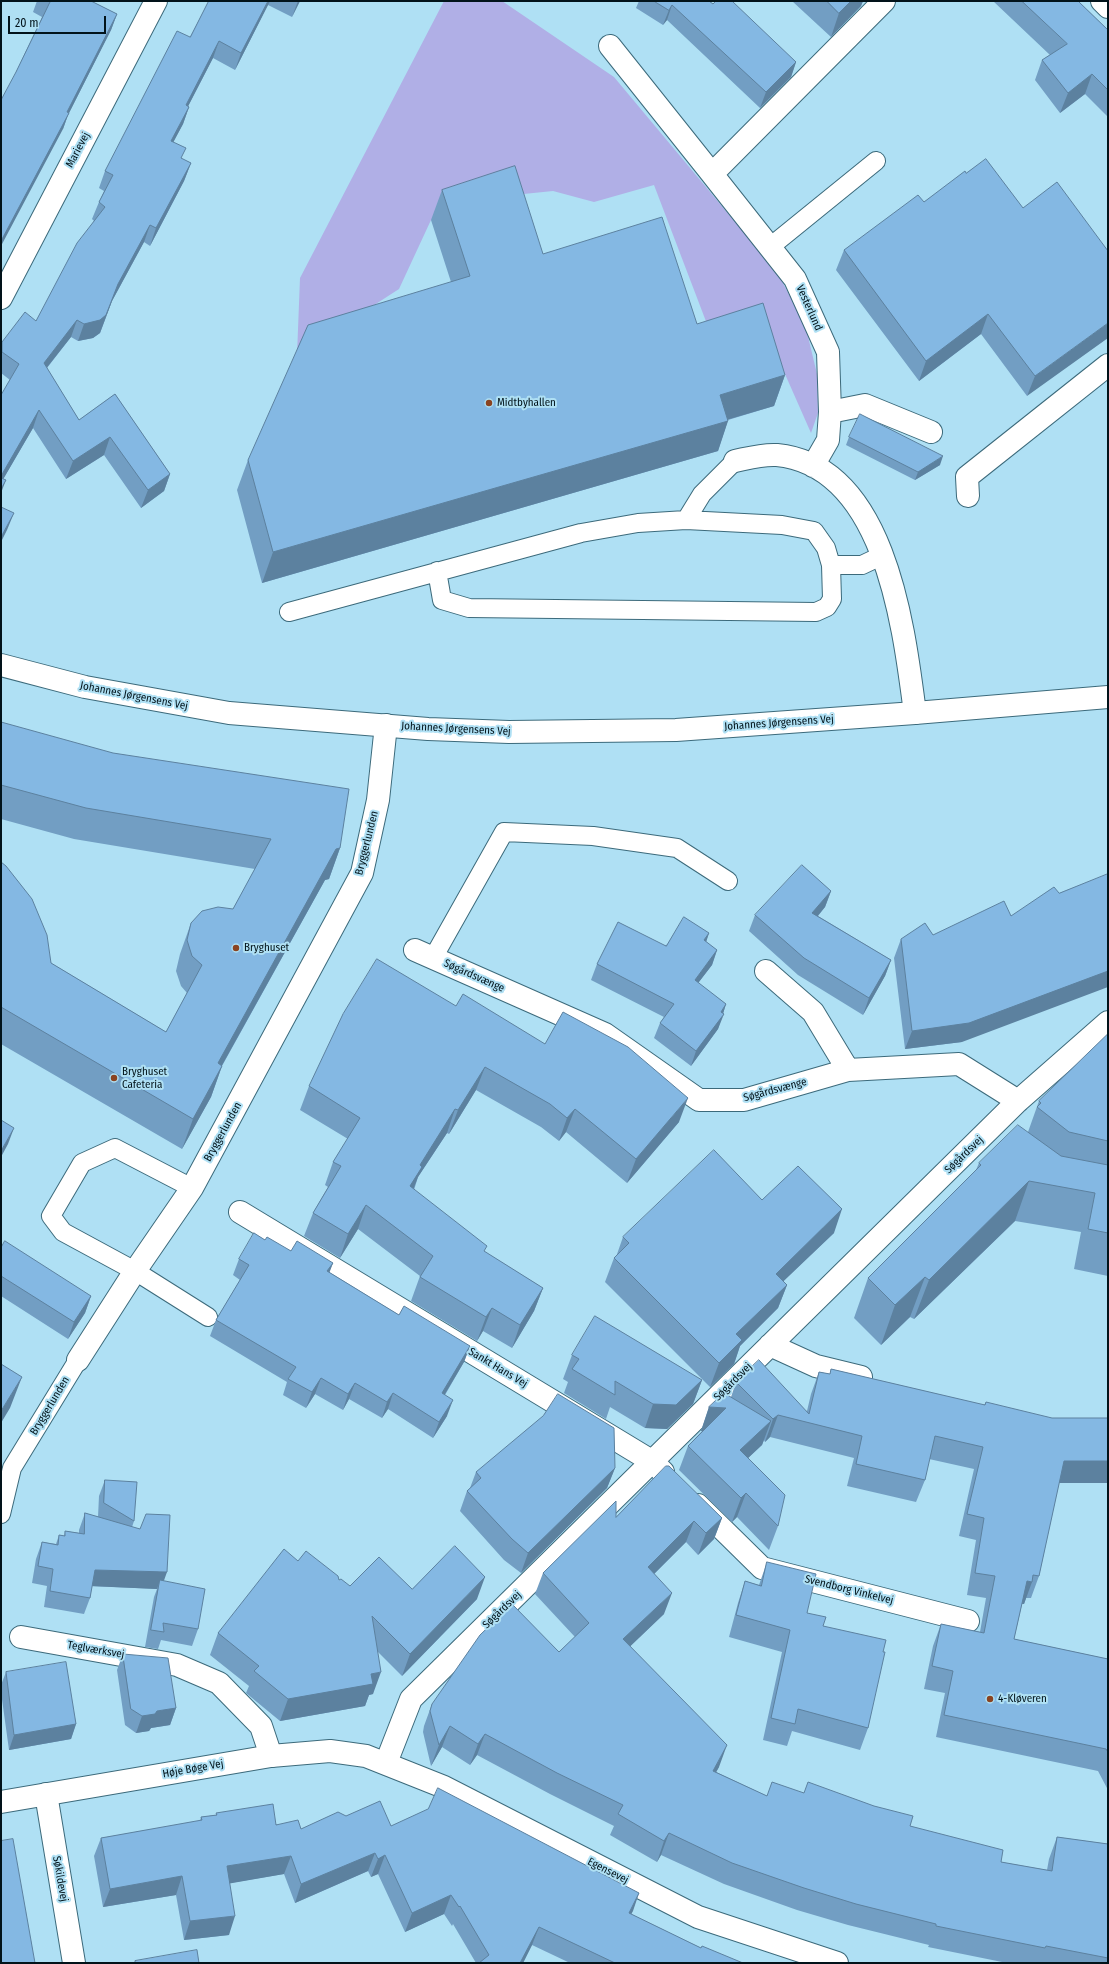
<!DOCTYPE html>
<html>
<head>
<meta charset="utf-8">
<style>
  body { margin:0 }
  #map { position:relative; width:1109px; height:1964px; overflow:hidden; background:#afe0f4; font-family:"Fira Sans Condensed",sans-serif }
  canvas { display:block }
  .frame { position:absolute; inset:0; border:2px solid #02131a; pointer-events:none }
  .scale { position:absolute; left:8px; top:16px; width:98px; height:18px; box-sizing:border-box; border:2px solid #02131a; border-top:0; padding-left:5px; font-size:12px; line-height:14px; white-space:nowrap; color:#02131a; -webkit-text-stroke:3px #afe0f4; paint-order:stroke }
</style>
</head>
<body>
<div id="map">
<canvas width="1109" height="1964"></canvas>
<div class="frame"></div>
<div class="scale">20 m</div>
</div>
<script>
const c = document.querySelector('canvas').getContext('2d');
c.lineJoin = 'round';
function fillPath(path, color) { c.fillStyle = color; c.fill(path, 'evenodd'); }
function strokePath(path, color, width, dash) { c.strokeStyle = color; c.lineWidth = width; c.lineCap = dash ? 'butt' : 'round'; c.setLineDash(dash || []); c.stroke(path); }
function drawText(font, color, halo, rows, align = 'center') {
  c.font = font + ' "Fira Sans Condensed",sans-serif'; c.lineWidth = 4; c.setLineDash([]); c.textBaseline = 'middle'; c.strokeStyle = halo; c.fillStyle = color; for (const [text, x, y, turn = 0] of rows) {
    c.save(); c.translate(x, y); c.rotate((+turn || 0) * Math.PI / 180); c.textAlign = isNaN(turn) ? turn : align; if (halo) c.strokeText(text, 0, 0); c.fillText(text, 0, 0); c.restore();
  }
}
fillPath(new Path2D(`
  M444 1H502L614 77 777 272 805 324 817 374 818 413 811 433 766 331 715 345 654 185 594 202 553 191 504 196 431 220 399 289 297 355 300 278Z`), '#b0afe6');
const service = new Path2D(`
  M770 247 876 161
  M686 520 702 494 735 461
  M831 565H862L883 555
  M289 612 581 533 638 523 686 520 782 525 814 531 826 548 831 565 832 599 827 607 816 612 469 608 442 600 437 571
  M433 958 504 832 593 836 677 848 728 881
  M192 1188 115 1148 82 1163 51 1216 63 1232 135 1271 208 1317
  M1 1514 12 1468 78 1360`);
const minor = new Path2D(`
  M610 46 712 174
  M1 298 156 1
  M830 412 865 405 931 432
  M735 461C749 458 762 454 777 455 886 466 904 629 915 713
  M813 466 828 440 830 412 828 352 795 279 712 174 884 1
  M968 496 967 477 1108 365
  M415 950 605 1034 699 1100H744L848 1070 959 1064 1018 1101
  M766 971 813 1012 848 1070
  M240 1212 653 1462 663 1472
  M770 1345 816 1366 861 1377
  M78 1360 135 1271 192 1188 362 873 378 800 386 725
  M698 1505 762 1568 968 1621
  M21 1637 177 1665 219 1683 261 1726 271 1756
  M386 1763 411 1699 1018 1101 1108 1022
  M46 1794 74 1963`);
const tertiary = new Path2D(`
  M1102 1 1108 7
  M1 665 85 687 229 713 428 729 509 732 676 730 915 713 1108 697
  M1 1802 271 1756 330 1751 366 1756 444 1787 698 1917 837 1963`);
strokePath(service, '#3c6a7b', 20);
strokePath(minor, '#3c6a7b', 24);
strokePath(tertiary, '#3c6a7b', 24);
strokePath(service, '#fff', 18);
strokePath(minor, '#fff', 22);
strokePath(tertiary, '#fff', 22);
fillPath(new Path2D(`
  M37 1H91L117 14 111 30 68 115 63 129 16 72 42 17 33 12Z
  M209 1H300L292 17 268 5 235 70 213 58 188 106 189 107 183 124 173 142 182 159 191 163 184 181 150 246 144 242 112 301 100 333 93 338 78 341 71 337 47 368 79 420 115 394 170 474 164 491 141 508 104 455 66 479 33 428 3 479 1 493 10 380 1 373V345L2 342 36 321 94 221 92 219 99 202 104 191 99 188 105 171 190 37Z
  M639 1H709L796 62 791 77 760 108 667 20 663 25 636 8Z
  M792 1H863L861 6 831 37Z
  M993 1H1078L1108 30V117L1085 94 1060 113 1035 80 1042 60 1050 55Z
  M966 173 1023 208 1108 251 1027 396 981 334 919 381 836 270 844 250 924 202Z
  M442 190 543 254 697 324 785 375 774 406 728 420 718 451 262 583 237 490 248 460 451 282 431 220Z
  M849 437 940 465 915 480 846 445Z
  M1 722 340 848 329 879 325 880 222 1066 211 1097 182 1149 1 1044V862L51 963 166 1032 187 993 181 986 176 971 180 954 191 923 233 909 255 869 74 839 1 819Z
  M831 891 825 907 818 916 891 960 885 976 863 1015 798 975 749 931 755 915Z
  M709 933 706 942 717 950 712 965 698 983 726 1004 718 1029 691 1066 654 1038 660 1023 664 1017 591 980 597 964Z
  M901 939 962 1042 905 1049 894 958Z
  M456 1006 545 1044 679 1122 627 1183 566 1132 559 1141 541 1127 476 1090 449 1134 447 1133 418 1177 414 1190 485 1252 543 1288 534 1311 512 1348 483 1331 477 1341 411 1301 420 1276 358 1229 340 1258 304 1236 313 1213 328 1187 325 1185 333 1162 348 1139 300 1110 309 1086Z
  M1108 1034V1276L1074 1269 1081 1232 1015 1221 914 1319 910 1317 881 1345 854 1318 868 1278 976 1170 979 1163 1028 1132 1039 1101Z
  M762 1200 834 1233 783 1281 787 1285 778 1308 740 1346 734 1364 710 1387 605 1282 614 1258 616 1257 623 1237Z
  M265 1240 291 1251 333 1263 329 1272 399 1315 470 1346 464 1362 445 1395 447 1416 433 1438 388 1409 382 1418 349 1399 343 1410 315 1394 306 1408 283 1395 287 1382 210 1336 216 1320 240 1280 233 1275 239 1259Z
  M1 1248 91 1296 85 1313 68 1339 1 1296Z
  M572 1355 702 1380 693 1404 667 1429 645 1428 610 1407 606 1419 564 1393 568 1382 563 1379Z
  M831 1369 984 1405 986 1402 1108 1483H1059L1039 1576 1031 1598H1026L1024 1604H1022L1014 1639 1108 1659V1790L1098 1771 936 1737 945 1693 924 1689 933 1646 941 1624 980 1632 986 1598 967 1595 976 1540 959 1536 974 1469 929 1459 925 1480 916 1502 847 1486 854 1458 770 1437 765 1442 764 1440 762 1445 748 1458 778 1526 769 1550 737 1517 732 1522 679 1470 688 1446 702 1431H701L709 1407 731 1397 736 1382 807 1411 811 1394 819 1372 830 1374Z
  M615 1468 607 1488 521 1573 504 1560 460 1511 467 1491 470 1488 476 1472Z
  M105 1480 134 1521 132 1527 164 1581 198 1629 192 1646 161 1640 158 1649 145 1647 154 1597 157 1589 92 1586 90 1598 84 1614 44 1607 47 1586 32 1583 36 1559 42 1542 56 1544 59 1535 64 1536 65 1531 79 1533V1530L85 1513 98 1517 99 1496Z
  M616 1517 722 1518 714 1539 698 1555 686 1542 654 1574 664 1614 630 1646 719 1767 716 1772 767 1796 804 1793 910 1826 1001 1862 1047 1870 1049 1859 1057 1837 1108 1844V1963H1007L928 1947 929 1945 848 1925 797 1910 724 1884 661 1855 657 1862 610 1835 614 1826 550 1794 477 1755 470 1765 442 1747 431 1766 423 1732 424 1726 432 1704 559 1652 575 1637 535 1594 543 1573Z
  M298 1561 339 1580 350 1586 412 1589 477 1599 402 1676 378 1652 373 1694 369 1695 365 1706 280 1721 246 1693 249 1686 210 1655 218 1633Z
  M767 1562 807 1613 823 1626 883 1652 868 1728 860 1750 792 1731 787 1746 763 1740 782 1652 729 1637 738 1603 745 1581 759 1585Z
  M123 1654 176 1708 170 1725 151 1728 149 1731 136 1733 125 1725 117 1670Z
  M6 1672 76 1724 71 1739 9 1750 1 1692V1685Z
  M216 1813 301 1829 346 1816 391 1826 639 1893 631 1914 701 1948 743 1963H570L532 1945 523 1963H476L453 1924 452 1926 444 1914 405 1932 378 1874 371 1877 368 1871 295 1903 284 1874 230 1883 229 1935 184 1940 176 1895 103 1907 94 1856 101 1838 200 1821 201 1817 216 1815Z`), '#729ec3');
fillPath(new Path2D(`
  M268 1H270L268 5 235 70 241 53Z
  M298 1H300L292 17Z
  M851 1H863L861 6 831 37 839 13Z
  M672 5 667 20 663 25 669 10Z
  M117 14 111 30 68 115 63 129 1 246V241Z
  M219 41 213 58 180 122 186 105Z
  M796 62 791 77 760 108 766 92Z
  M1092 74 1085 94 1060 113 1068 93Z
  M189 107 183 124 165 158 171 141Z
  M191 163 184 181 150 246 156 228Z
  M150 225 144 242 112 301 100 333 93 338 78 341 84 324 118 284Z
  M988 314 981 334 919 381 926 361Z
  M77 320 71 337 37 380 44 363Z
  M1108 323V338L1027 396 1035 376Z
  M785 375 774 406 709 425 720 395Z
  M39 410 33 428 1 483V476Z
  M728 421 718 451 262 583 273 552Z
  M110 437 104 455 66 479 73 461Z
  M943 456 940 465 915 480 918 472Z
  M170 474 164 491 141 508 148 490Z
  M6 480 1 493V489Z
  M14 513 7 530 1 542V537Z
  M340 848 329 879 325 880 206 1094 218 1063 336 849Z
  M831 891 825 907 806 930 812 913Z
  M709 933 704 948V940Z
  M717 950 712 965 689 995 695 980Z
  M891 960 885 976 863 1015 869 998Z
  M1108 971V987L962 1042 905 1049 912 1031Z
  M726 1004 722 1017 724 1014 718 1029 691 1066 696 1051 721 1012Z
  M222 1066 211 1097 182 1149 193 1119Z
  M485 1067 476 1090 449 1134 458 1110Z
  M688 1098 679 1122 627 1183 636 1159Z
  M455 1109 447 1133 418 1177 413 1190 410 1186 420 1165Z
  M575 1109 566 1132 559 1141 567 1118Z
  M14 1128 8 1144 1 1157V1151Z
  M1029 1181 1015 1221 914 1319 929 1280Z
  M366 1205 358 1229 340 1258 348 1234Z
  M842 1209 834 1233 767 1297 776 1274Z
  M333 1263 327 1279V1271Z
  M925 1277 910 1317 881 1345 895 1305Z
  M787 1285 778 1308 740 1346 734 1364 710 1387 719 1363 736 1334Z
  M543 1288 534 1311 512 1348 520 1325Z
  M91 1296 85 1313 68 1339 74 1322Z
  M492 1308 483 1331 477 1341 486 1317Z
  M470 1346 464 1362 436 1409 442 1393Z
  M22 1377 10 1408 1 1423V1411Z
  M321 1378 315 1394 306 1408 312 1392Z
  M702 1380 693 1404 667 1429 645 1428 653 1404Z
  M355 1383 349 1399 343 1410 348 1394Z
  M393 1393 388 1409 382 1418 387 1402Z
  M453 1400 447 1416 433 1438 439 1422Z
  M709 1407 726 1408 718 1432 701 1431Z
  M778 1415 770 1437 765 1442 773 1419Z
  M771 1421 762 1445 731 1474 740 1450Z
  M1064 1461H1108V1483H1056Z
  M615 1468 607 1488 521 1573 528 1553Z
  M746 1493 737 1517 732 1522 741 1498Z
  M722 1518 714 1539 698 1555 706 1533Z
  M694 1521 686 1542 640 1588 648 1567Z
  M95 1570 167 1572 161 1589 160 1580 157 1589 89 1586Z
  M485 1577 477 1599 402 1676 410 1654Z
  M1027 1581 1032 1582 1024 1604 1019 1603Z
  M672 1593 664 1614 616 1660 623 1639Z
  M381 1672 373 1694 369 1695 365 1706 280 1721 288 1699 371 1674Z
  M176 1708 170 1725 151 1728 149 1731 136 1733 142 1716 157 1711Z
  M76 1724 71 1739 9 1750 14 1735Z
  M450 1726 442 1747 431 1766 439 1745Z
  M485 1734 477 1755 470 1765 478 1744Z
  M727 1745 719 1767 705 1792 713 1771Z
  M669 1833 661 1855 657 1862 664 1841Z
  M375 1853 368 1871 295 1903 301 1884Z
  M385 1855 378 1874 371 1877 378 1859Z
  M291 1856 284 1874 221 1885 227 1866Z
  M182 1876 176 1895 103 1907 110 1889Z
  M639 1893 633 1911 622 1931 629 1913Z
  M451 1895 444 1914 405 1932 412 1913Z
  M235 1916 229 1935 184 1940 190 1921Z
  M539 1927 532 1945 523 1963H520Z`), '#5c819f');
const building = new Path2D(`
  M48 1H91L117 14 67 112 69 113 1 241V100L16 72 50 2Z
  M209 1H268L241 53 219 41 186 105 189 107 171 141 186 148 181 158 191 163 156 228 150 225 118 284 106 315 100 320 84 324 77 320 44 363 79 420 115 394 170 474 148 490 110 437 73 461 39 410 1 476V395L19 364 2 352V342L25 312 36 321 77 243 105 207 99 202 113 175 105 171 177 31 190 37Z
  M654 1H709L713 4 716 1H732L796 62 766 92 672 5 669 10Z
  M827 1H851L839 13Z
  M1022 1H1078L1108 30V90L1092 74 1068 93 1042 60 1067 44Z
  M986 159 1023 208 1057 182 1108 251V323L1035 376 988 314 926 361 844 250 918 195 924 202 965 171 966 173Z
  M515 166 543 254 662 217 697 324 763 303 785 375 720 395 728 421 273 552 248 460 308 325 470 276 442 190Z
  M860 414 943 456 918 472 849 437Z
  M1 478 6 480 1 489Z
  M1 507 14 513 1 537Z
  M1 722 113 753 349 789 340 848 336 849 218 1063 222 1066 193 1119 1 1007V862L6 866 32 899 47 935 51 963 166 1032 202 965 192 956 187 940 191 923 202 911 218 907 233 909 271 839 86 808 1 785Z
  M802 865 831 891 812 913 891 960 869 998 804 958 755 915Z
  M1108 874V971L969 1023 912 1031 901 939 925 923 933 935 1004 901 1011 916 1054 887 1059 893Z
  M684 917 709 933 704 940 717 950 695 980 726 1004 721 1012 724 1014 696 1051 660 1023 674 1004 597 964 618 922 666 946Z
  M377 959 456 1006 463 994 545 1044 563 1012 628 1047 688 1098 636 1159 575 1109 567 1118 550 1104 485 1067 458 1110 455 1109 420 1165 422 1167 410 1186 487 1246 484 1251 543 1288 520 1325 492 1308 486 1317 420 1277 433 1256 366 1205 348 1234 313 1213 341 1166 333 1162 360 1118 309 1086 343 1014Z
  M1108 1034V1141L1069 1132 1037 1107 1041 1103 1039 1101Z
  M1 1120 14 1128 1 1151Z
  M1018 1125 1061 1156 1108 1165V1233L1088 1229 1095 1193 1029 1181 929 1280 925 1277 895 1305 868 1278 981 1165 979 1163Z
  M714 1150 762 1200 798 1166 842 1209 776 1274 787 1285 736 1334 742 1340 719 1363 614 1258 629 1243 623 1237Z
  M254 1233 265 1240 267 1237 291 1251 297 1241 333 1263 327 1271 399 1315 404 1306 470 1346 442 1393 453 1400 439 1422 393 1393 387 1402 355 1383 348 1394 321 1378 312 1392 288 1379 296 1367 216 1320 249 1265 239 1259Z
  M5 1241 91 1296 74 1322 1 1276V1248Z
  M595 1316 702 1380 676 1405 653 1404 615 1381V1395L572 1369 579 1359 572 1355Z
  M759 1360 809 1414 819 1372 830 1374 831 1369 985 1405 986 1402 1052 1418H1108V1461H1064L1039 1576 1033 1575 1032 1582 1027 1581 1014 1639 1108 1659V1752L1106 1749 944 1715 953 1671 932 1666 941 1624 984 1633 995 1576 975 1573 984 1518 967 1514 983 1447 935 1436 925 1480 856 1464 862 1436 778 1415 773 1419 736 1382Z
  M1 1364 22 1377 1 1411Z
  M724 1393 771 1421 740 1450 785 1495 778 1526 746 1493 741 1498 688 1446 726 1408 709 1407Z
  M558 1394 614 1428 615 1468 528 1553 512 1539 467 1491 481 1478 476 1472 543 1416Z
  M666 1466H669L722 1518 706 1533 694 1521 648 1567 672 1593 623 1639 727 1745 713 1771 767 1796 772 1782 804 1793 808 1782 874 1806 913 1816 910 1826 1003 1850 1001 1862 1052 1871 1057 1837 1108 1844V1958L1046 1946 1045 1948 936 1926V1924L856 1904 804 1888 732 1863 669 1833 664 1841 618 1814 623 1805 557 1773 485 1734 478 1744 450 1726 439 1745 430 1711 432 1704 480 1635 512 1604 559 1652 589 1623 543 1573 616 1501V1517Z
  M105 1480 137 1482 134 1521 104 1503Z
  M85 1513 140 1529 146 1514 170 1515 167 1572 95 1570 90 1598 50 1591 53 1569 38 1566 42 1542 58 1545 59 1535 65 1536V1531L84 1534Z
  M455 1546 485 1577 410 1654 372 1616 381 1672 371 1674 373 1684 288 1699 254 1671 259 1666 218 1633 284 1549 298 1561 306 1551 338 1576 339 1580 341 1579 350 1586 379 1557 412 1589Z
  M767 1562 816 1574 807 1613 826 1617 823 1626 886 1640 883 1652H885L868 1728 798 1709 795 1724 771 1718 790 1630 736 1615 745 1581 761 1586Z
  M160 1580 205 1589 198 1629 163 1623 164 1632 151 1630Z
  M123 1654 168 1658 176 1708 157 1711 155 1714 142 1716 131 1709Z
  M66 1662 76 1724 14 1735 6 1672Z
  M438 1788 639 1893 629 1913 701 1948 702 1946 743 1963H615L539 1927 520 1963H479L489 1955 460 1906 459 1907 451 1895 412 1913 385 1855 378 1859 375 1853 301 1884 291 1856 227 1866 235 1916 190 1921 182 1876 110 1889 101 1838 202 1820 201 1817 217 1815 216 1813 273 1804 276 1825 298 1820 301 1829 338 1812 346 1816 380 1801 391 1826 428 1809Z
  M13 1839 35 1963H1V1841Z
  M197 1950 199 1963H135V1961Z`);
fillPath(building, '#84b8e3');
strokePath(building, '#5c819f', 1);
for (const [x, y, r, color] of [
  [489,403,4,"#8a4321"],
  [236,948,4,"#8a4321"],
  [114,1078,4,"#8a4321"],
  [990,1699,4,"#8a4321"]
]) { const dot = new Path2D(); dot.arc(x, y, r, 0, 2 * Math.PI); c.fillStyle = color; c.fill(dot); strokePath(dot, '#afe0f4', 1.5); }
drawText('11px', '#02131a', '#afe0f4', [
  ["Marievej",78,150,-62],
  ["Vesterlund",809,308,66],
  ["Johannes Jørgensens Vej",134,696,11],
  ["Johannes Jørgensens Vej",779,723,-4],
  ["Johannes Jørgensens Vej",456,729,3],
  ["Bryggerlunden",367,843,-76],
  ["Søgårdsvænge",474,976,24],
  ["Søgårdsvænge",775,1090,-15],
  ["Bryggerlunden",223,1132,-61],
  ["Søgårdsvej",964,1155,-44],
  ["Sankt Hans Vej",498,1368,31],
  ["Søgårdsvej",733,1382,-45],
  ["Bryggerlunden",50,1406,-59],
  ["Svendborg Vinkelvej",849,1590,14],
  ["Søgårdsvej",502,1610,-44],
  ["Teglværksvej",96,1650,10],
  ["Høje Bøge Vej",193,1769,-10],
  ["Egensevej",608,1871,27],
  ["Søkildevej",60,1879,80]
]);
drawText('11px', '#02131a', '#afe0f4', [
  ["Midtbyhallen",497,403],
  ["Bryghuset",244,948],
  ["Bryghuset",122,1072],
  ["Cafeteria",122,1085],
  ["4-Kløveren",998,1699]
], 'left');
</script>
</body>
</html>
